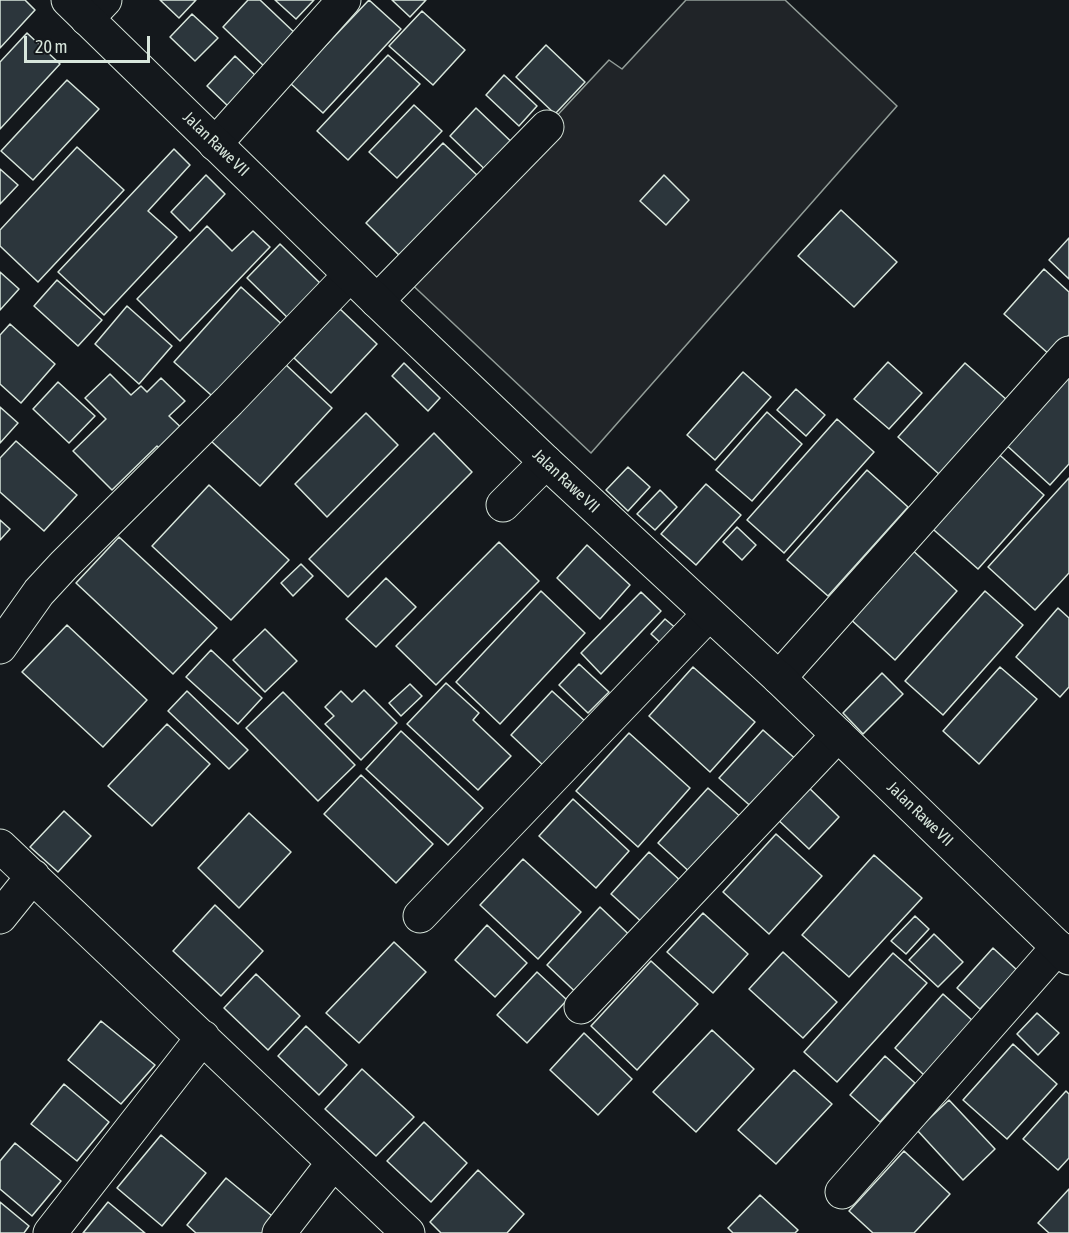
<!DOCTYPE html>
<html>
<head>
<meta charset="utf-8">
<style>
  body { margin:0 }
  #map { position:relative; width:1069px; height:1233px; overflow:hidden; background:#14181c; font-family:"Asap Condensed",sans-serif }
  canvas { display:block }
  .scale { position:absolute; left:24px; top:36px; width:126px; height:27px; box-sizing:border-box; border:3px solid #d8e6dc; border-top:0; padding-left:8px; font-size:18px; line-height:21px; white-space:nowrap; color:#d8e6dc; -webkit-text-stroke:4px #14181c; paint-order:stroke }
</style>
</head>
<body>
<div id="map">
<canvas width="1069" height="1233"></canvas>
<div class="scale">20 m</div>
</div>
<script>
const c = document.querySelector('canvas').getContext('2d');
c.lineJoin = 'round';
function fillPath(path, color) { c.fillStyle = color; c.fill(path, 'evenodd'); }
function strokePath(path, color, width, dash) { c.strokeStyle = color; c.lineWidth = width; c.lineCap = dash ? 'butt' : 'round'; c.setLineDash(dash || []); c.stroke(path); }
function drawText(font, color, halo, rows, align = 'center') {
  c.font = font + ' "Asap Condensed",sans-serif'; c.lineWidth = 4.5; c.setLineDash([]); c.textBaseline = 'middle'; c.strokeStyle = halo; c.fillStyle = color; for (const [text, x, y, turn = 0] of rows) {
    c.save(); c.translate(x, y); c.rotate((+turn || 0) * Math.PI / 180); c.textAlign = isNaN(turn) ? turn : align; if (halo) c.strokeText(text, 0, 0); c.fillText(text, 0, 0); c.restore();
  }
}
const green = new Path2D(`
  M686 0H785L897 106 591 453 405 278 609 60 622 69Z`);
fillPath(green, '#202428');
strokePath(green, '#939e99', 1.5);
const building = new Path2D(`
  M0 0H25L35 10 0 48Z
  M160 0H196L179 18Z
  M248 0H260L297 35 266 68 223 27Z
  M275 0H314L296 19Z
  M369 0 401 29 323 113 290 83Z
  M392 0H426L410 17Z
  M422 11 465 50 433 85 389 46Z
  M192 14 218 38 195 61 170 37Z
  M27 33 60 64 0 129V62Z
  M546 45 585 82 555 114 516 77Z
  M388 55 420 84 348 160 317 131Z
  M235 56 257 77 229 107 207 86Z
  M504 75 537 106 519 126 486 95Z
  M67 80 99 109 33 180 1 151Z
  M414 105 442 131 397 178 369 152Z
  M476 108 520 150 494 178 450 136Z
  M443 143 478 176 401 257 366 223Z
  M77 147 124 190 38 282 0 246V230Z
  M174 149 190 165 148 211 177 237 104 315 58 272Z
  M0 169 18 185 0 204Z
  M206 175 225 194 190 231 171 212Z
  M664 175 689 200 666 225 640 201Z
  M841 210 897 262 854 307 798 256Z
  M207 226 232 251 253 231 270 247 180 341 137 299Z
  M1069 238V279L1049 260Z
  M280 244 326 289 293 323 247 278Z
  M1044 269 1069 292V335L1050 355 1004 314Z
  M0 272 19 289 0 310Z
  M57 280 102 320 78 346 34 306Z
  M241 287 287 329 220 403 174 362Z
  M127 306 172 346 139 384 95 344Z
  M340 309 377 344 331 393 294 358Z
  M10 324 55 364 21 403 0 384V335Z
  M888 362 922 393 889 429 854 399Z
  M284 363 332 408 260 486 211 441Z
  M404 363 440 398 428 411 392 376Z
  M965 363 1007 400 940 475 898 437Z
  M1069 369V464L1050 485 1003 442Z
  M743 372 771 397 715 460 687 435Z
  M110 374 131 395 141 386 147 392 161 378 185 401 169 416 188 434 167 455 157 446 112 490 73 451 106 419 85 398Z
  M58 382 95 416 69 443 33 409Z
  M796 389 825 415 806 436 777 410Z
  M0 407 18 423 0 443Z
  M767 412 802 444 752 501 716 470Z
  M366 413 398 445 327 517 295 484Z
  M837 419 874 452 784 553 747 520Z
  M434 433 472 472 348 597 309 559Z
  M16 441 77 495 44 531 0 492V458Z
  M993 449 1044 495 978 569 926 523Z
  M628 467 650 487 628 511 606 490Z
  M867 470 908 507 828 596 787 560Z
  M1069 478V573L1035 610 988 567Z
  M706 484 741 515 696 565 661 534Z
  M209 485 289 560 231 620 152 546Z
  M660 490 677 507 655 530 637 514Z
  M0 520 10 529 0 540Z
  M737 527 756 545 742 560 723 542Z
  M119 537 217 628 173 674 76 583Z
  M499 542 539 581 436 685 396 646Z
  M587 545 630 585 600 619 557 578Z
  M909 547 957 591 895 660 847 616Z
  M301 564 313 576 293 596 281 583Z
  M386 578 416 607 376 647 346 619Z
  M541 591 585 633 500 724 456 682Z
  M985 591 1023 625 943 715 905 681Z
  M641 592 661 611 601 674 581 653Z
  M1058 608 1069 618V687L1060 697 1016 657Z
  M665 619 678 630 663 645 651 634Z
  M67 625 147 700 103 747 22 672Z
  M265 629 297 661 265 692 233 660Z
  M211 650 262 698 238 724 186 677Z
  M579 664 609 692 588 713 559 685Z
  M693 667 755 722 710 772 649 716Z
  M1000 667 1037 699 979 764 943 731Z
  M882 673 903 694 863 734 843 713Z
  M446 683 479 713 473 720 511 756 478 790 407 724Z
  M410 684 422 696 401 716 389 703Z
  M364 690 397 723 361 760 325 724 334 716 325 707 341 691 352 702Z
  M187 691 248 750 229 769 168 711Z
  M552 691 587 723 546 768 511 735Z
  M283 692 355 765 318 801 246 728Z
  M167 724 210 764 152 826 108 786Z
  M763 730 799 762 755 810 719 778Z
  M401 731 483 808 448 845 366 769Z
  M629 733 690 788 638 847 576 791Z
  M361 775 433 844 396 883 324 814Z
  M805 784 839 817 809 849 774 816Z
  M708 788 743 819 693 875 658 843Z
  M573 799 629 851 596 888 539 836Z
  M64 811 91 836 58 872 30 847Z
  M249 813 291 852 239 908 198 868Z
  M776 834 822 876 769 934 723 892Z
  M649 852 683 883 645 925 611 894Z
  M874 855 922 898 849 977 802 935Z
  M523 859 581 912 538 959 480 905Z
  M215 905 263 951 221 996 173 951Z
  M600 907 638 943 584 1000 547 965Z
  M703 913 748 954 713 993 667 952Z
  M915 916 929 929 906 954 891 941Z
  M487 925 527 963 495 997 455 960Z
  M934 934 963 962 938 987 909 960Z
  M394 942 426 972 359 1043 326 1013Z
  M993 948 1017 970 980 1009 957 988Z
  M783 952 837 1002 803 1038 749 989Z
  M893 953 927 983 837 1082 804 1052Z
  M651 961 698 1004 637 1070 591 1026Z
  M537 972 567 1000 527 1043 497 1015Z
  M256 974 300 1016 268 1050 224 1008Z
  M943 994 973 1021 924 1075 895 1048Z
  M1037 1013 1059 1033 1038 1055 1017 1034Z
  M101 1021 155 1065 121 1104 68 1060Z
  M306 1026 347 1065 319 1095 278 1056Z
  M712 1030 754 1069 696 1132 653 1092Z
  M584 1033 632 1079 598 1115 550 1070Z
  M1013 1044 1057 1084 1007 1139 963 1100Z
  M885 1056 915 1083 880 1122 850 1095Z
  M362 1069 414 1117 376 1156 325 1109Z
  M794 1070 832 1104 776 1164 738 1130Z
  M64 1084 109 1122 77 1161 31 1124Z
  M1066 1091 1069 1094V1158L1058 1170 1023 1139Z
  M949 1100 995 1149 963 1180 917 1130Z
  M424 1122 467 1163 431 1202 387 1161Z
  M161 1135 206 1173 162 1226 117 1188Z
  M15 1143 61 1181 32 1216 0 1189V1161Z
  M904 1151 950 1194 914 1233H873L849 1211Z
  M478 1170 524 1214 507 1233H441L430 1222Z
  M226 1178 283 1225 276 1233H196L187 1225Z
  M1069 1189V1233H1049L1038 1223Z
  M760 1195 798 1230 795 1233H733L728 1228Z
  M0 1202 29 1226 24 1233H0Z
  M108 1202 145 1233H83Z`);
fillPath(building, '#2c363c');
strokePath(building, '#d8e6dc', 1.5);
const minor = new Path2D(`
  M87 19 105 0
  M215 144 344 0
  M377 301 547 127
  M503 505 546 462
  M0 647 39 592 64 565 229 401 350 275
  M779 678 1069 353
  M0 846 408 1233
  M420 916 709 614
  M0 917 33 876
  M581 1007 838 735
  M842 1192 1058 947
  M50 1233 203 1037
  M279 1233 333 1163`);
const major = new Path2D(`
  M68 0 377 301 546 462 779 678 1069 958`);
strokePath(minor, '#d8e6dc', 35);
strokePath(major, '#d8e6dc', 35);
strokePath(minor, '#14181c', 33);
strokePath(major, '#14181c', 33);
drawText('16px', '#d8e6dc', '#14181c', [
  ["Jalan Rawe VII",216,144,44],
  ["Jalan Rawe VII",566,481,43],
  ["Jalan Rawe VII",920,814,44]
]);
</script>
</body>
</html>
